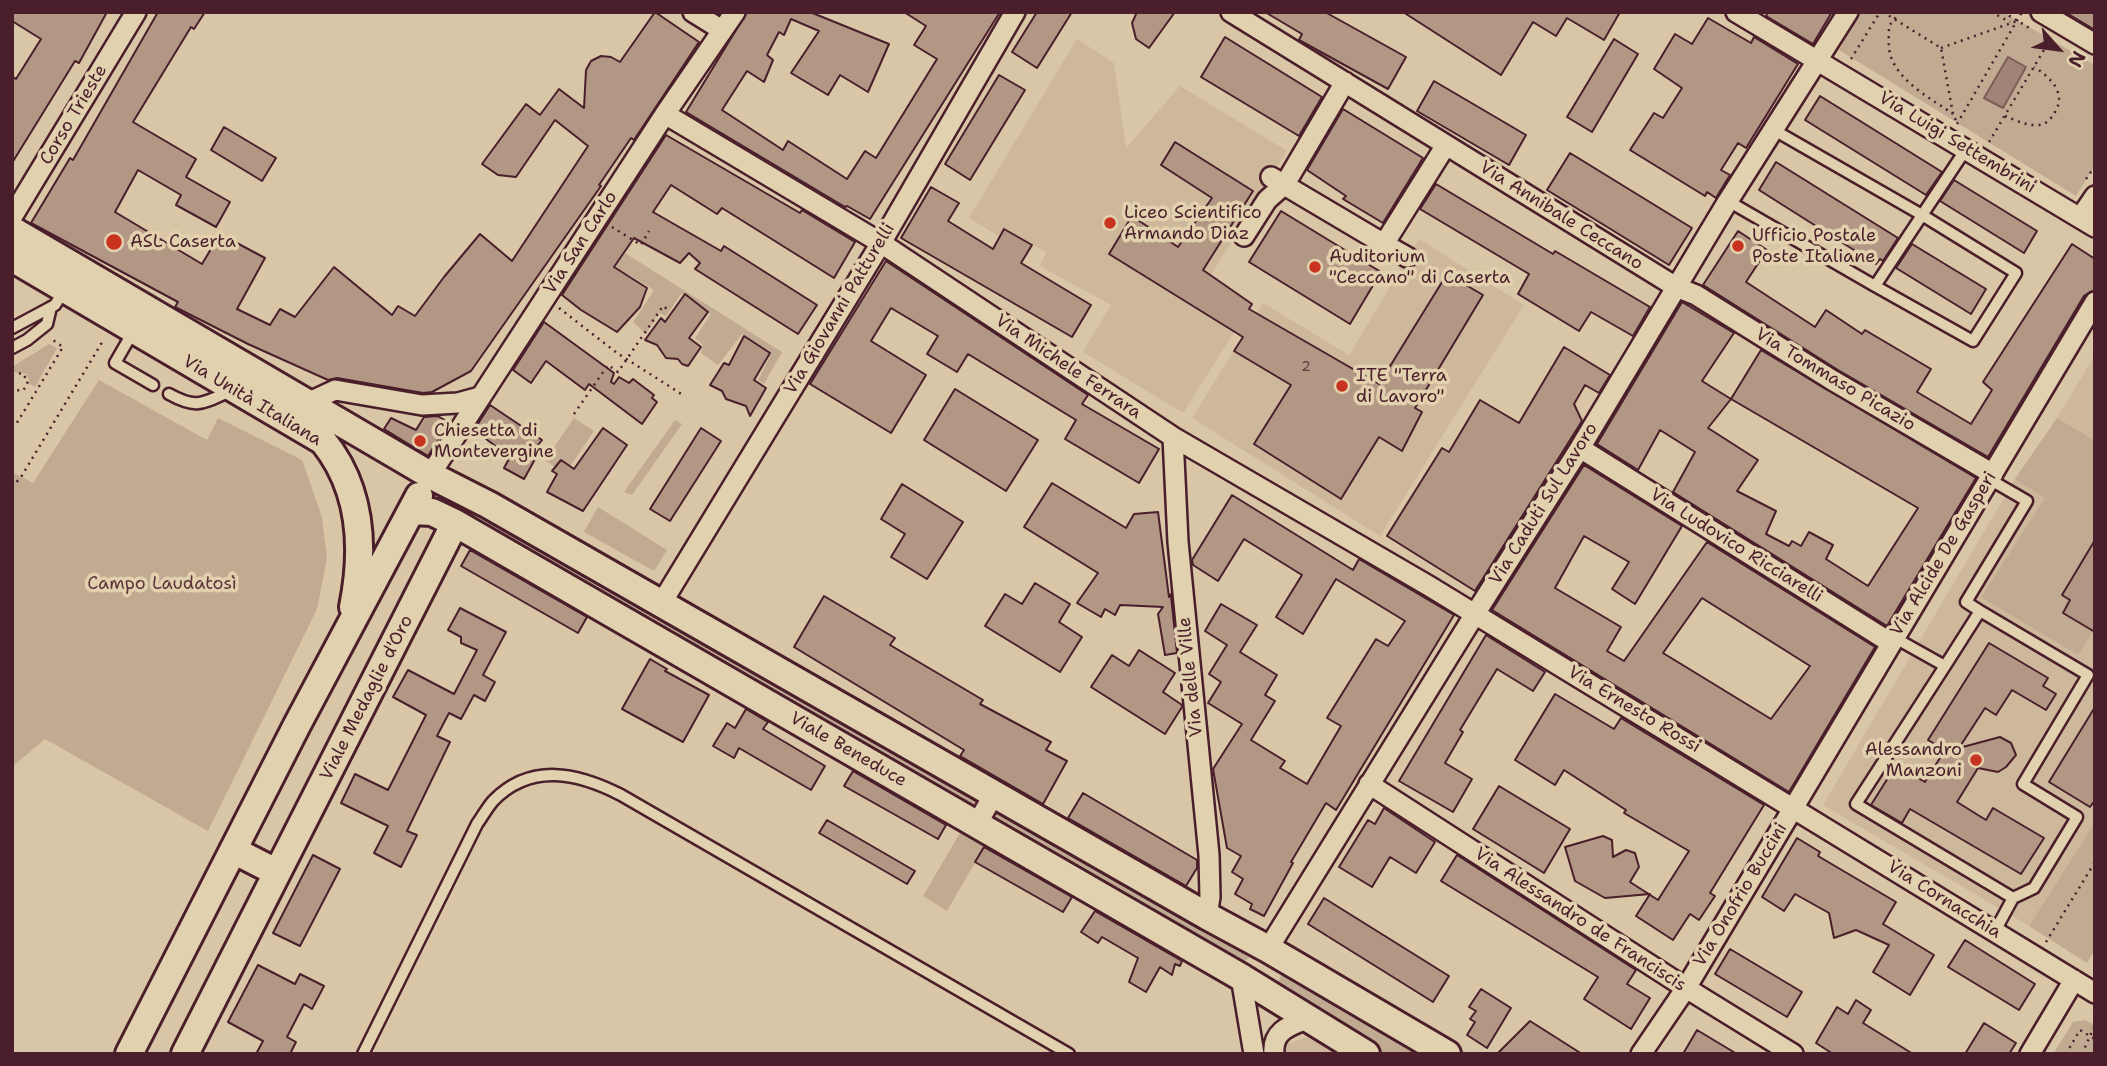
<!DOCTYPE html>
<html>
<head>
<meta charset="utf-8">
<style>
  body { margin:0 }
  #map { position:relative; width:2107px; height:1066px; overflow:hidden; background:#d9c6a6; font-family:"Shantell Sans",sans-serif }
  canvas { display:block }
  .frame { position:absolute; inset:0; border:14px solid #4a1f2b; pointer-events:none }
  .north { position:absolute; left:2023px; top:14px; width:70px; height:70px; -webkit-text-stroke:5px #e2d1ae; paint-order:stroke; rotate:118deg; font-size:19px; font-weight:700; line-height:28px; text-align:center; color:#4a1f2b }
  .north::after { content:''; display:block; margin:auto; width:24px; height:32px; background:#4a1f2b; clip-path:polygon(50% 0,100% 100%,50% 72%,0 100%) }
</style>
</head>
<body>
<div id="map">
<canvas width="2107" height="1066"></canvas>
<div class="frame"></div>
<div class="north">N</div>
</div>
<script>
const c = document.querySelector('canvas').getContext('2d');
c.lineJoin = 'round';
function fillPath(path, color) { c.fillStyle = color; c.fill(path, 'evenodd'); }
function strokePath(path, color, width, dash) { c.strokeStyle = color; c.lineWidth = width; c.lineCap = dash ? 'butt' : 'round'; c.setLineDash(dash || []); c.stroke(path); }
function drawText(font, color, halo, rows, align = 'center') {
  c.font = font + ' "Shantell Sans",sans-serif'; c.lineWidth = 7; c.setLineDash([]); c.textBaseline = 'middle'; c.strokeStyle = halo; c.fillStyle = color; for (const [text, x, y, turn = 0] of rows) {
    c.save(); c.translate(x, y); c.rotate((+turn || 0) * Math.PI / 180); c.textAlign = isNaN(turn) ? turn : align; if (halo) c.strokeText(text, 0, 0); c.fillText(text, 0, 0); c.restore();
  }
}
fillPath(new Path2D(`
  M1077 39 1114 63 1126 148 1180 86 1287 151 1211 275 1252 304 1183 413 1083 352 1111 305 1040 266 1046 252 1004 229 1000 237 969 218Z
  M1419 239 1524 305 1380 536 1192 418 1263 303 1349 355Z
  M2095 355V822L2029 926 1823 805 2015 479 2057 418Z
  M1307 1037 1335 1054H1274L1273 1049Z`), '#cdb89c');
fillPath(new Path2D(`
  M1861 12H2003L2095 65V166L2076 196 1839 50Z
  M625 253 782 352 764 384 758 380 771 354 742 334 718 365 701 353 703 345 695 338 711 314 681 294 666 316 659 313 646 334 633 322 654 290 626 273 611 291 602 286Z
  M49 344 57 348 35 387 30 384 27 374 12 372V367Z
  M99 380 207 440 218 418 302 460 322 517 327 558 317 609 208 831 45 739 12 767V472L33 483Z
  M574 418 594 431 565 474 545 460Z
  M2057 418 2095 441V540L2062 595 2070 600 2063 613 2093 631 2078 655 1981 597 2045 498 2015 479Z
  M675 420 682 424 632 495 624 492Z
  M598 507 667 550 654 571 584 532Z
  M491 515 980 793 970 813 483 532Z
  M998 802 1255 950 1240 967 985 820Z
  M2095 822V950L2087 963 2029 926Z
  M960 833 984 847 947 911 923 896Z
  M1284 970 1431 1054H1382L1274 990Z
  M2085 1020 2095 1025V1054H2053L2073 1022Z`), '#c1aa92');
const water = new Path2D(`
  M2008 57 2026 67 2003 108 1984 98Z`);
fillPath(water, '#a08476');
strokePath(water, '#7e5c58', 2);
const building = new Path2D(`
  M12 12H107L79 63 75 61 12 163V76L16 79 41 39 12 21Z
  M158 12H205L194 29 191 27 133 122 196 159 186 177 230 202 216 227 176 205 181 195 138 170 115 212 202 264 220 234 265 258 237 309 270 325 280 309 295 317 334 267 392 315 398 306 415 316 444 277 480 234 512 261 588 146 555 120 516 177 498 175 482 164 526 104 540 115 559 89 584 108 586 70 591 61 601 56 611 57 620 62 655 12 699 42 634 140 631 138 599 185 601 186 471 371 432 392 423 393 337 378 328 380 248 344 175 307 178 302 31 223 70 158 73 160Z
  M747 12H810L889 44 868 92 840 75 828 95 791 73 819 31 791 19 784 35 779 32 767 55 773 60 764 82 747 71 722 110 783 150 788 141 847 179 865 151 876 158 937 59 914 45 926 26 904 12H1000L870 219 847 206 845 207 686 112Z
  M1037 12H1072L1037 68 1012 52Z
  M1137 12H1175L1149 48 1136 39 1132 23Z
  M1265 12H1325L1406 57 1388 89 1299 40 1302 34Z
  M1403 12H1620L1604 40 1567 18 1556 36 1533 22 1501 75Z
  M1768 12H1832L1813 44 1766 16Z
  M2065 12H2095V30Z
  M1708 18 1751 43 1754 37 1798 64 1746 148 1738 143 1721 170 1730 175 1716 198 1707 192 1705 196 1630 150 1654 113 1663 118 1682 88 1654 69 1675 34 1692 44Z
  M1225 37 1322 97 1299 136 1201 77Z
  M1614 39 1638 54 1592 132 1567 117Z
  M999 75 1025 90 970 180 945 164Z
  M1434 81 1526 135 1509 165 1417 111Z
  M1820 96 1942 172 1926 195 1805 120Z
  M1343 109 1423 158 1383 223 1343 199 1346 196 1307 170Z
  M224 127 276 158 262 181 211 150Z
  M666 135 800 213 802 210 855 242 834 278 722 208 717 214 671 185 653 212 721 251 724 246 817 305 798 334 695 269 700 263 689 253 680 263 634 238 614 267 647 288 640 307 617 332 581 310 562 295Z
  M1175 142 1253 191 1203 270 1252 304 1249 309 1379 384 1447 274 1483 295 1415 408 1422 412 1402 451 1379 437 1341 499 1254 444 1291 385 1234 351 1243 337 1109 254 1132 216 1178 247 1212 198 1161 165Z
  M1570 153 1692 228 1669 265 1547 190Z
  M1776 162 1898 238 1883 261 1880 259 1876 264 1759 190Z
  M1954 180 2037 231 2024 253 1940 201Z
  M1436 184 1553 254 1555 251 1650 307 1633 336 1591 312 1579 331 1518 294 1529 274 1420 209Z
  M931 187 959 203 948 221 993 249 1004 229 1032 245 1021 263 1091 305 1072 337 901 238Z
  M1281 211 1381 272 1350 324 1249 262Z
  M1738 231 1767 250 1746 282 1815 327 1826 310 1862 334 1865 330 1931 369 1917 392 1971 424 1992 390 1983 382 2072 244 2095 259V290L2084 296 1988 457 1838 370 1703 285Z
  M1912 244 1986 289 1971 314 1896 268Z
  M886 261 1088 395 1082 404 1159 449 1139 483 1065 439 1076 420 968 354 957 372 927 354 938 336 891 308 871 341 926 375 891 433 810 384Z
  M685 294 708 312 689 338 701 347 688 366 682 364 678 359 666 358 657 345 645 340 661 318 665 322Z
  M1682 302 1734 333 1702 381 1731 399 1761 350 1976 478 1887 626 1673 492 1695 452 1660 430 1638 470 1597 444ZM1731 399 1918 508 1868 586 1826 559 1833 545 1809 532 1801 546 1792 541 1789 546 1766 534 1776 511 1737 491 1758 460 1708 428Z
  M544 322 614 373 611 382 614 384 619 377 629 383 633 379 654 395 652 398 657 402 642 424 589 384 585 390 546 361 531 383 513 370Z
  M744 336 770 353 754 380 766 388 750 416 746 406 726 399 722 391 710 385 724 363 729 365Z
  M1564 347 1610 375 1599 393 1585 385 1574 404 1582 421 1475 591 1387 536 1442 448 1449 452 1480 400 1519 423Z
  M955 389 1038 440 1006 491 924 440Z
  M490 405 542 440 535 449 539 452 524 479 504 468 510 457 474 430Z
  M438 416 449 423 428 456 384 429 391 418 416 430 424 417Z
  M603 428 627 445 583 511 547 492 557 474 552 471 561 460 574 469Z
  M701 428 721 441 670 521 650 509Z
  M1584 465 1682 526 1635 604 1612 589 1629 562 1584 536 1555 588 1621 627 1607 651 1624 661 1707 542 1875 647 1789 792 1492 610ZM1702 598 1810 666 1771 719 1663 653Z
  M1052 483 1126 528 1134 514 1158 512 1169 597 1171 594V596L1177 653 1165 655 1158 614 1163 607 1120 605 1115 615 1105 609 1101 617 1077 603 1098 573 1024 527Z
  M902 484 963 522 927 579 891 557 905 534 881 519Z
  M1232 495 1353 570 1359 559 1454 615 1336 810 1326 803 1291 862 1293 863 1264 916 1250 909 1252 904 1235 894 1243 879 1232 872 1241 856 1227 848 1213 769 1242 724 1208 703 1221 682 1209 674 1227 645 1205 631 1221 604 1257 625 1240 652 1277 675 1265 695 1275 701 1251 740 1285 761 1280 768 1307 784 1341 726 1327 718 1376 639 1388 646 1405 621 1336 579 1303 634 1276 617 1302 575 1244 539 1218 581 1193 565 1192 560Z
  M2095 540V632L2063 613 2070 600 2062 595Z
  M470 550 587 617 578 633 461 566Z
  M1035 583 1070 604 1059 622 1082 637 1060 672 985 626 1005 594 1022 604Z
  M824 596 895 638 890 645 983 700 980 704 1051 742 1046 750 1067 761 1043 804 960 756 964 750 794 647Z
  M460 608 506 632 483 675 495 682 485 701 474 695 461 719 449 713 437 736 450 742 407 831 417 835 401 867 374 853 388 826 341 803 355 774 388 790 426 715 393 697 408 670 454 694 477 650 461 643V637L448 630Z
  M1486 635 1545 672 1533 691 1497 669 1460 730 1463 732 1445 763 1472 779 1453 812 1399 781Z
  M1989 643 2048 678 2043 686 2056 694 2046 710 2012 690 1996 715 1985 708 1959 748 2000 737 2011 743 2016 755 2006 767 1998 772 1978 768 1957 802 1986 820 1993 808 2044 838 2021 874 1910 809 1902 823 1871 805 1896 765 1925 782 1943 753 1948 752 1928 740Z
  M1139 650 1175 673 1163 692 1182 705V707L1165 734 1091 687 1112 655 1129 666Z
  M650 659 667 669 665 671 709 695 683 742 622 709Z
  M1555 694 1614 729 1621 718 1764 805 1710 893 1715 896 1699 920 1690 914 1673 940 1636 916 1650 894 1605 898 1575 881 1565 847 1603 836 1612 840 1613 857 1626 850 1635 853 1639 867 1630 882 1658 900 1689 851 1624 813 1626 810 1564 770 1555 785 1515 760Z
  M2095 707V800L2090 807 2049 782Z
  M746 709 768 722 763 729 825 766 811 790 739 748 734 758 713 746 727 723 735 728Z
  M853 771 946 825 938 839 844 786Z
  M1499 786 1570 829 1544 873 1473 829Z
  M1083 793 1197 860V868L1186 886 1068 818Z
  M1384 808 1435 842 1416 873 1390 857 1372 887 1339 867 1368 820 1375 824Z
  M827 820 915 871 907 884 819 833Z
  M1797 838 1820 852 1818 856 1896 902 1883 924 1934 955 1910 995 1873 972 1889 945 1856 930 1834 938 1829 913 1795 894 1784 911 1762 897Z
  M984 847 1072 897 1063 912 975 862Z
  M313 855 340 869 300 946 273 933Z
  M1457 855 1636 970 1627 984 1650 998 1631 1029 1584 999 1598 977 1441 881Z
  M1324 898 1449 976 1433 1002 1308 924Z
  M1095 911 1182 961 1180 966 1175 964 1172 975 1160 967 1146 992 1129 982 1138 958 1102 937 1098 943 1081 932Z
  M1965 940 2035 984 2019 1010 1948 967Z
  M1730 949 1802 992 1787 1017 1715 974Z
  M258 965 295 984 300 974 324 986 312 1009 304 1004 287 1037 296 1042 290 1054H256L263 1041 228 1022Z
  M1481 989 1511 1008 1487 1048 1467 1035 1475 1022 1470 1019 1476 1011 1469 1007Z
  M1856 1000 1871 1010 1863 1023 1913 1054H1833L1816 1043 1837 1007 1848 1014Z
  M1530 1021 1582 1054H1497Z
  M1984 1023 2016 1043 2009 1054H1965Z
  M1697 1030 1737 1054H1683Z`);
fillPath(building, '#b19784');
strokePath(building, '#4a1f2b', 2);
const lane = new Path2D(`
  M1774 130 1922 215 2016 273 1973 341 1875 286 1966 149
  M1728 201 1875 286
  M12 328 55 305 65 289
  M134 330 115 363 153 385
  M12 348 27 340 47 324 51 307
  M169 394C196 409 202 404 230 391
  M1980 611 1966 602 2027 501 1989 479
  M1895 638 1945 666 1856 804 2013 898 2034 888 2077 817 2023 784 2088 675 1980 611 1945 666
  M1995 931 2013 898
  M363 1054 477 824C482 817 487 808 493 801 531 762 578 773 621 795L1069 1054`);
const street = new Path2D(`
  M693 12 722 30
  M1231 12 1676 287 1696 295 1832 380 1993 474
  M1736 12 2095 227
  M2041 12 2095 44
  M665 114 881 243 1173 437 1429 586 2095 993
  M1271 177 1384 244 1446 145
  M12 217 136 12
  M2080 218 2095 196
  M1244 236 1267 200 1285 184 1345 82
  M1384 244 1407 257
  M305 404 335 390 422 405 458 403 480 397
  M1173 437 1178 542 1209 855 1210 897 1207 916
  M1580 448 1891 643
  M430 475 665 114 735 12
  M661 604 881 243 1015 12
  M1369 784 1686 988 1793 1054
  M977 824 994 794
  M1268 949 1475 614 1580 448 1728 201 1848 12
  M1241 977 1254 1054
  M1274 1054C1272 1031 1289 1026 1307 1019
  M1641 1054 1686 988 2095 302
  M2030 1054 2074 980`);
const secondary = new Path2D(`
  M12 230 430 475 489 505 1207 916 1268 949 1447 1054
  M12 258 323 441C362 489 365 548 353 607
  M411 511 432 512 455 523 1241 977 1366 1054
  M233 850 276 872
  M129 1054 297 725 419 496
  M185 1054 455 523`);
strokePath(lane, '#4a1f2b', 15);
strokePath(street, '#4a1f2b', 24);
strokePath(secondary, '#4a1f2b', 32);
strokePath(new Path2D(`
  M1883 12 1941 48 1953 114 1957 123
  M1900 12 1889 26C1889 35 1888 45 1890 54 1898 82 1932 99 1953 114
  M1991 12 2010 22
  M2003 12 2031 29
  M1941 48 2017 21
  M1851 59 1880 12
  M2005 116C2015 120 2026 126 2038 125 2046 125 2051 119 2055 112 2067 93 2050 77 2034 67
  M1957 124 2022 12
  M1989 142 2050 40
  M2086 179 2095 166
  M612 227 641 245 649 231
  M559 308 617 353 683 395
  M12 375 22 373 28 381 26 387 22 391 12 389
  M574 414 608 365 618 372 663 306 667 309
  M12 425 15 426 63 347 50 338
  M12 487 21 477 104 339
  M2046 942 2095 862
  M2066 1054 2080 1030 2095 1039
  M2082 1054 2095 1025`), '#4a1f2b', 2.5, [2, 5]);
strokePath(lane, '#e2d1ae', 10);
strokePath(street, '#e2d1ae', 19);
strokePath(secondary, '#e2d1ae', 26);
for (const [x, y, r, color] of [
  [1110,223,7,"#c8321e"],
  [114,242,9,"#c8321e"],
  [1738,246,7,"#c8321e"],
  [1315,267,7,"#c8321e"],
  [1342,386,7,"#c8321e"],
  [420,441,7,"#c8321e"],
  [1976,760,7,"#c8321e"]
]) { const dot = new Path2D(); dot.arc(x, y, r, 0, 2 * Math.PI); c.fillStyle = color; c.fill(dot); strokePath(dot, '#e2d1ae', 2.5); }
drawText('14px', '#643d41', null, [
  ["2",1306,367]
]);
drawText('18px', '#4a1f2b', '#e2d1ae', [
  ["Corso Trieste",74,115,-59],
  ["Via Luigi Settembrini",1957,143,31],
  ["Via Annibale Ceccano",1561,216,32],
  ["Via San Carlo",581,243,-57],
  ["Via Giovanni Patturelli",840,309,-59],
  ["Via Michele Ferrara",1068,367,34],
  ["Via Tommaso Picazio",1835,380,31],
  ["Via Unità Italiana",252,401,31],
  ["Via Caduti Sul Lavoro",1544,504,-58],
  ["Via Ludovico Ricciarelli",1736,546,32],
  ["Via Alcide De Gasperi",1944,554,-59],
  ["Via delle Ville",1191,677,-96],
  ["Viale Medaglie d'Oro",367,698,-63],
  ["Via Ernesto Rossi",1634,710,31],
  ["Viale Beneduce",848,750,30],
  ["Via Onofrio Buccini",1741,895,-59],
  ["Via Cornacchia",1944,900,32],
  ["Via Alessandro de Franciscis",1580,920,33]
]);
drawText('18px', '#4a1f2b', '#e2d1ae', [
  ["Liceo Scientifico",1124,213],
  ["Armando Diaz",1124,234],
  ["Ufficio Postale",1752,236],
  ["Poste Italiane",1752,257],
  ["ASL Caserta",130,242],
  ["Auditorium",1329,257],
  ["\"Ceccano\" di Caserta",1329,278],
  ["ITE \"Terra",1356,376],
  ["di Lavoro\"",1356,397],
  ["Chiesetta di",434,431],
  ["Montevergine",434,452],
  ["Alessandro",1962,750,"right"],
  ["Manzoni",1962,771,"right"]
], 'left');
drawText('18px', '#5c343a', '#e2d1ae', [
  ["Campo Laudatosì",162,584]
]);
</script>
</body>
</html>
